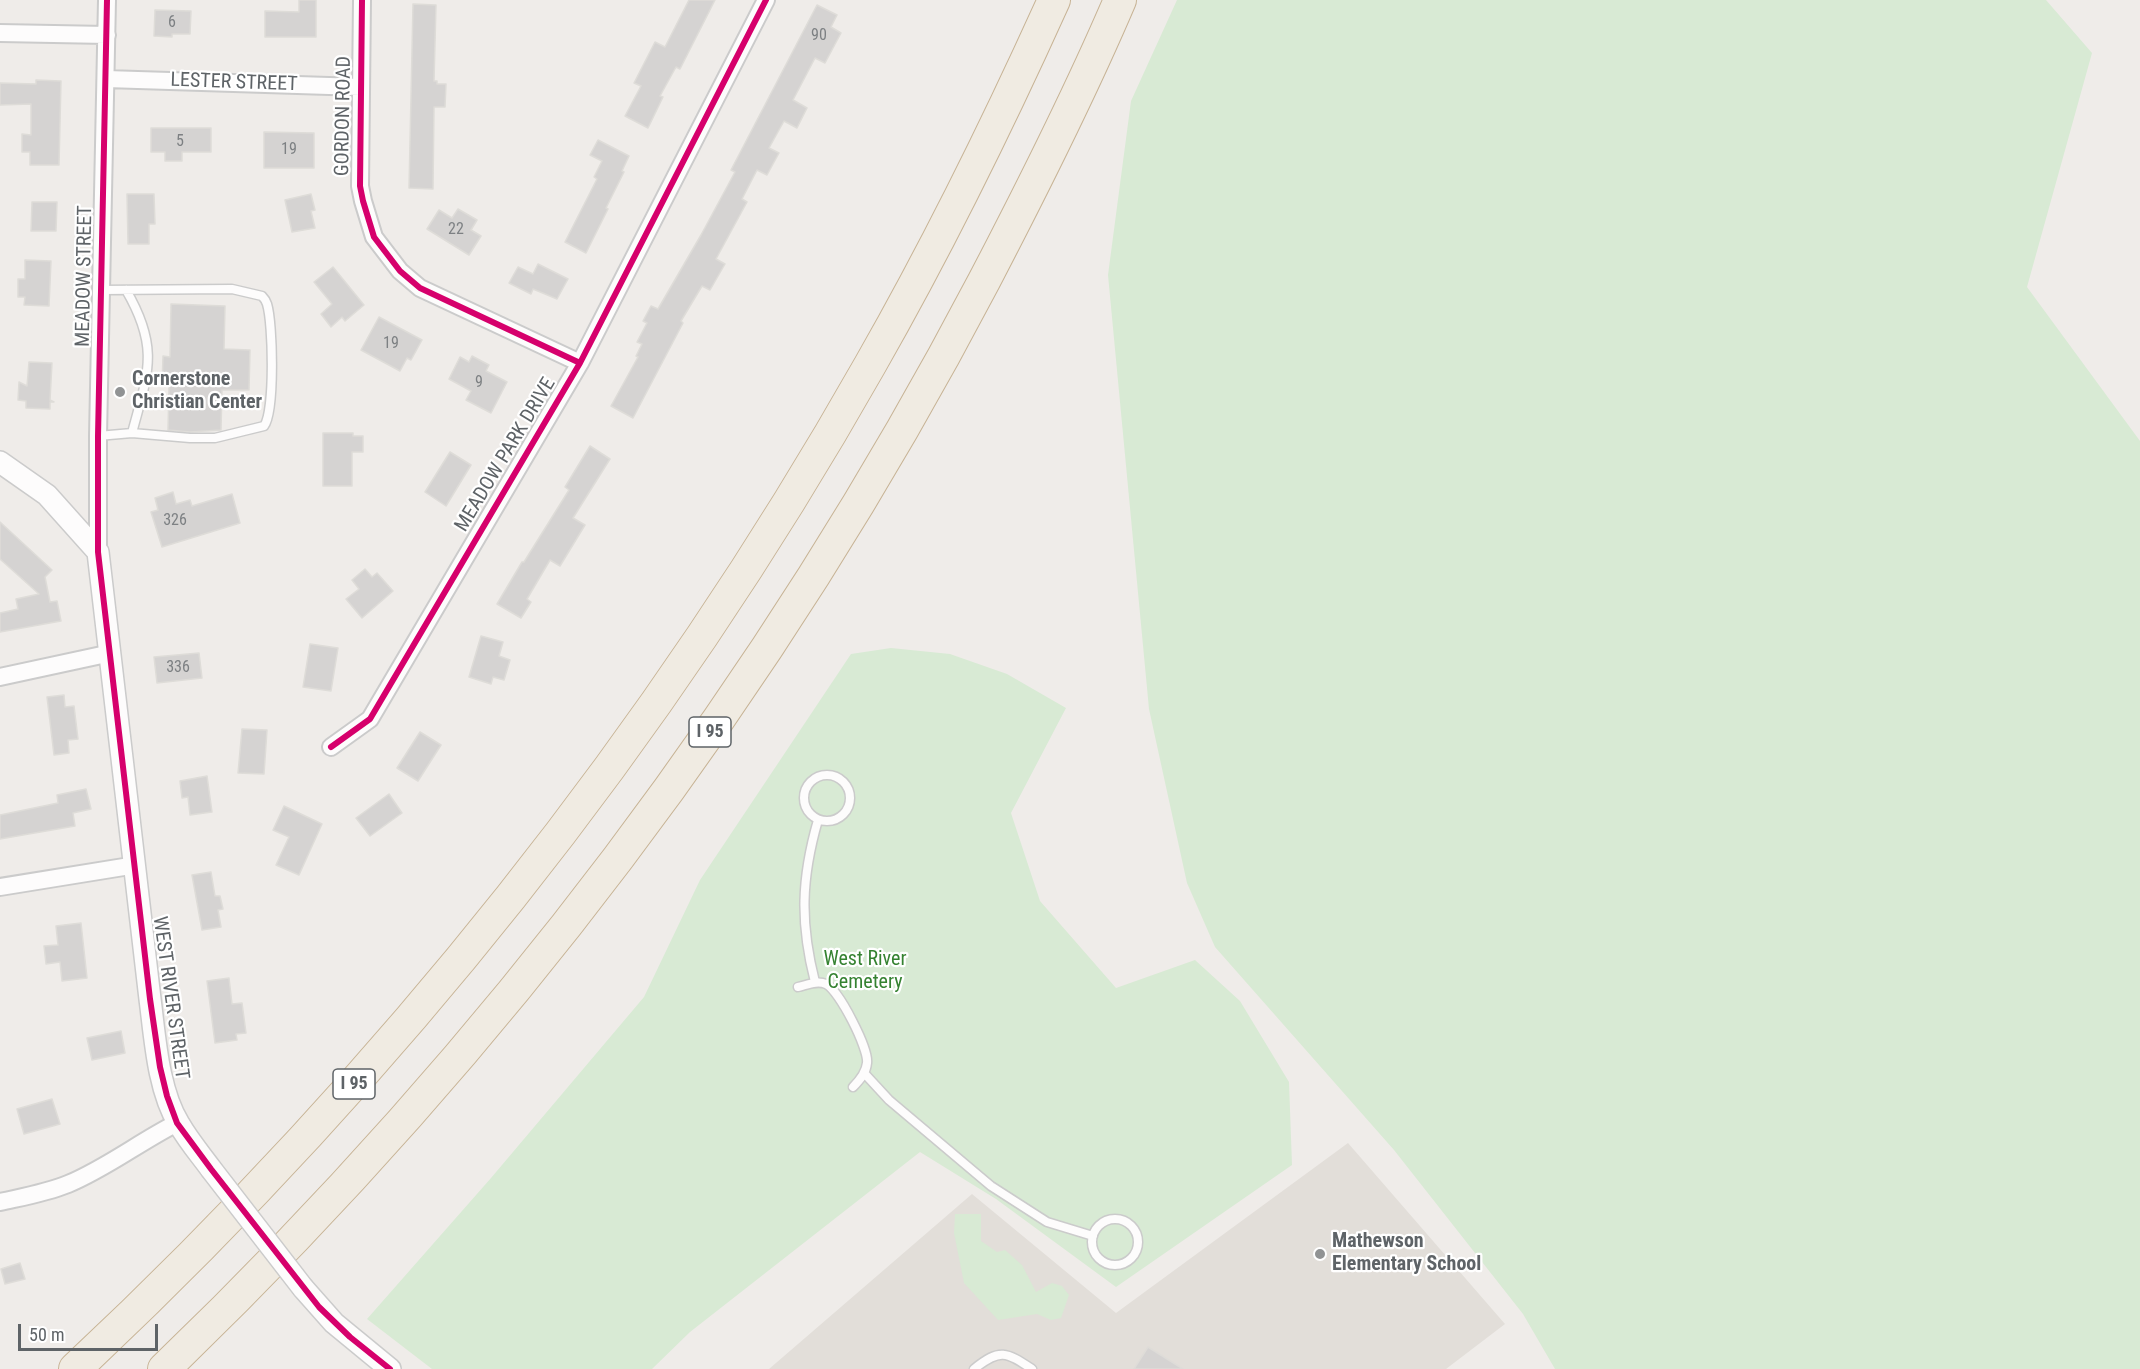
<!DOCTYPE html>
<html>
<head>
<meta charset="utf-8">
<style>
  body { margin:0 }
  #map { position:relative; width:2140px; height:1369px; overflow:hidden; background:#efece9; font-family:"Roboto Condensed",sans-serif }
  canvas { display:block }
  .scale { position:absolute; left:18px; top:1324px; width:140px; height:27px; box-sizing:border-box; border:3px solid #5e6367; border-top:0; padding-left:8px; font-size:18px; line-height:21px; white-space:nowrap; color:#5e6367; -webkit-text-stroke:4px #fff; paint-order:stroke }
</style>
</head>
<body>
<div id="map">
<canvas width="2140" height="1369"></canvas>
<div class="scale">50 m</div>
</div>
<script>
const c = document.querySelector('canvas').getContext('2d');
c.lineJoin = 'round';
function fillPath(path, color) { c.fillStyle = color; c.fill(path, 'evenodd'); }
function strokePath(path, color, width, dash) { c.strokeStyle = color; c.lineWidth = width; c.lineCap = dash ? 'butt' : 'round'; c.setLineDash(dash || []); c.stroke(path); }
function drawText(font, color, halo, rows, align = 'center') {
  c.font = font + ' "Roboto Condensed",sans-serif'; c.lineWidth = 4.5; c.setLineDash([]); c.textBaseline = 'middle'; c.strokeStyle = halo; c.fillStyle = color; for (const [text, x, y, turn = 0] of rows) {
    c.save(); c.translate(x, y); c.rotate((+turn || 0) * Math.PI / 180); c.textAlign = isNaN(turn) ? turn : align; if (halo) c.strokeText(text, 0, 0); c.fillText(text, 0, 0); c.restore();
  }
}
fillPath(new Path2D(`
  M1348 1143 1505 1324 1446 1369H769L972 1194 1116 1313Z`), '#e2ded9');
fillPath(new Path2D(`
  M1177 0H2046L2092 53 2027 287 2140 441V1369H1555L1523 1314 1394 1150 1215 947 1187 883 1149 709 1108 275 1131 101Z
  M891 648 950 654 1007 674 1066 708 1011 813 1040 901 1116 988 1195 960 1240 1001 1289 1082 1292 1165 1116 1287 996 1199 920 1152 690 1332 652 1369H432L367 1319 491 1178 644 997 700 880 851 654Z
  M955 1214H981V1241L997 1252 1005 1250 1022 1265 1036 1292 1052 1283 1062 1286 1069 1295 1061 1318 1051 1320 1037 1314 998 1320 964 1283 954 1233Z`), '#d8ead4');
const building = new Path2D(`
  M299 0H316V37H265V11L299 12Z
  M689 0H715L680 69 676 67 660 96 663 97 648 128 625 116 641 86 634 83 655 42 665 47Z
  M413 4 436 5 434 81H437V84H446L445 107H434L433 189 409 188Z
  M817 5 837 15 831 27 841 33 825 63 815 58 793 100 807 108 797 128 784 121 769 148 779 153 767 175 757 170 742 199 747 202 716 259 725 264 710 290 702 286 681 321 683 323 633 418 611 406 638 357 636 356 642 344 637 342 647 323 643 321 651 306 658 309 701 235 735 172 731 170Z
  M155 10 191 11 190 34H172V37L154 36Z
  M36 80 61 81 59 165H30V152H22V134L31 135V104L0 105V83L36 84Z
  M151 128H211V152H182V161H165V152H151Z
  M264 132 314 133V168H264Z
  M598 140 629 156 622 171 624 172 606 208 608 209 586 253 565 242 597 179 594 177 602 161 590 155Z
  M127 194H154L155 224H149V244H128Z
  M311 194 315 210 311 211 315 228 292 232 285 200Z
  M32 202H57L56 231H31Z
  M458 209 477 220 471 230 481 236 469 255 427 229 439 210 452 218Z
  M25 260 51 261 49 306 24 305 25 297H18V279H25Z
  M538 264 568 279 557 299 533 289 531 294 509 283 518 267 533 274Z
  M333 267 364 305 345 321 342 317 331 327 321 314 332 304 314 282Z
  M171 304 225 306 224 349 250 350 249 390H222L221 430 190 432 168 430 169 386H162L163 356 170 357Z
  M379 317 422 340 411 360 407 358 400 371 361 350Z
  M472 356 489 365 486 371 507 382 491 413 466 400 471 391 449 379 460 357 469 362Z
  M29 362 52 363 50 400 54 402H50V409L26 408V401L18 400 19 382 27 386Z
  M323 433H353V436H363V452H352V486H323Z
  M590 446 610 459 573 518 585 525 560 566 550 560 527 599 531 602 521 618 497 604 522 562H524L569 490 565 487Z
  M450 452 471 465 446 506 425 492Z
  M173 492 176 504 190 500 192 506 232 494 240 523 162 547 151 512 158 510 155 498Z
  M0 522 52 570 45 577 50 602 57 601 61 621 0 632V613L18 609 16 599 39 594 0 559Z
  M365 569 372 577 377 573 393 591 362 618 346 599 359 589 352 580Z
  M481 636 503 642 499 656 510 660 504 680 493 677 491 684 469 677Z
  M310 644 338 648 331 691 303 687Z
  M199 653 202 678 157 683 154 657Z
  M64 695 65 707 74 706 78 739 68 740 69 753 54 755 47 697Z
  M242 729 267 730 264 774 238 773Z
  M420 732 441 745 418 781 397 768Z
  M207 776 212 812 190 815 188 797 182 798 180 781Z
  M86 789 91 809 73 813 75 826 0 839V815L58 803 57 795Z
  M389 794 402 813 370 836 356 818Z
  M284 806 322 824 299 875 276 865 289 837 273 830Z
  M211 872 215 896H220L223 909 218 910 221 927 202 930 192 875Z
  M81 923 87 978 62 981 60 962 46 964 44 946 58 945 56 926Z
  M229 978 232 1004 242 1003 246 1033 236 1034 237 1040 215 1043 207 981Z
  M121 1031 125 1053 92 1060 87 1038Z
  M52 1099 60 1124 24 1134 17 1109Z
  M20 1263 25 1279 5 1284 1 1269Z
  M1148 1347 1183 1369H1134Z`);
fillPath(building, '#d5d3d2');
strokePath(building, '#dedcd8', 1.5);
const service = new Path2D(`
  M126 290C160 348 148 373 132 433
  M98 436 132 433 190 438H215L264 426C275 412 273 323 267 304 266 301 264 298 262 296L232 289 101 290
  M804 798a23 23 0 1 1 46 0a23 23 0 1 1-46 0Z
  M815 982C800 923 801 879 818 820
  M798 987C807 985 817 980 826 984 839 990 869 1049 867 1063 866 1073 860 1080 853 1087
  M865 1074 889 1100 991 1186 1047 1222 1093 1236
  M1092 1242a23 23 0 1 1 46 0a23 23 0 1 1-46 0Z
  M974 1369C1000 1348 1006 1352 1032 1369`);
const minor = new Path2D(`
  M362 0 360 186 363 201 374 237 400 271 420 288 580 363
  M0 33 107 35
  M106 79 361 87
  M98 552V436L107 0
  M0 677 111 653
  M331 747 370 719 580 363 766 0
  M0 887 136 865
  M0 1202C22 1197 46 1193 68 1184 105 1169 141 1141 177 1123`);
const tertiary = new Path2D(`
  M0 462 47 495 98 552 150 999C155 1038 158 1090 179 1124 188 1140 200 1154 211 1169
  M303 1288 334 1323 390 1369`);
const motorway = new Path2D(`
  M75 1369C388 1076 659 738 870 365 938 246 998 124 1054 0
  M164 1369C493 1053 772 686 984 281 1032 189 1079 96 1120 0`);
strokePath(service, '#cbcbcb', 11);
strokePath(minor, '#cbcbcb', 20);
strokePath(tertiary, '#cbcbcb', 24);
strokePath(motorway, '#c7b395', 34);
strokePath(service, '#fdfcfc', 8);
strokePath(minor, '#fdfcfc', 16);
strokePath(tertiary, '#fdfcfc', 21);
strokePath(motorway, '#f0ebe2', 32);
const tertiaryBridge = new Path2D(`
  M211 1169 303 1288`);
strokePath(tertiaryBridge, '#cbcbcb', 24, []);
strokePath(tertiaryBridge, '#fdfcfc', 21);
strokePath(new Path2D(`
  M107 0 98 436V552L150 999 160 1067 167 1096 177 1123 211 1169 319 1307 350 1337 390 1369
  M362 0 360 186 363 201 374 237 400 271 420 288 580 363
  M331 747 370 719 580 363 766 0`), '#d6006c', 6);
for (const [x, y, r, color] of [
  [120,392,6,"#919394"],
  [1320,1254,6,"#919394"]
]) { const dot = new Path2D(); dot.arc(x, y, r, 0, 2 * Math.PI); c.fillStyle = color; c.fill(dot); strokePath(dot, '#fff', 2); }
drawText('16px', '#7d8083', null, [
  ["6",172,23],
  ["90",819,36],
  ["5",180,142],
  ["19",289,150],
  ["22",456,230],
  ["19",391,344],
  ["9",479,383],
  ["326",175,521],
  ["336",178,668]
]);
for (const [x, y, w] of [
  [710,732,42],
  [354,1084,42]
]) { const box = new Path2D(); box.roundRect(x - w / 2, y - 15, w, 30, 4.5); c.fillStyle = '#fff'; c.fill(box); strokePath(box, '#5e6367', 1.5); }
drawText('bold 18px', '#5e6367', null, [
  ["I 95",710,732],
  ["I 95",354,1084]
]);
drawText('20px', '#5e6367', '#fff', [
  ["LESTER STREET",234,83,2],
  ["GORDON ROAD",344,116,-89],
  ["MEADOW STREET",85,276,-89],
  ["MEADOW PARK DRIVE",506,455,-59],
  ["WEST RIVER STREET",170,998,82]
]);
drawText('bold 20px', '#5e6367', '#fff', [
  ["Cornerstone",132,380],
  ["Christian Center",132,403],
  ["Mathewson",1332,1242],
  ["Elementary School",1332,1265]
], 'left');
drawText('20px', '#358231', '#fff', [
  ["West River",865,960],
  ["Cemetery",865,983]
]);
</script>
</body>
</html>
